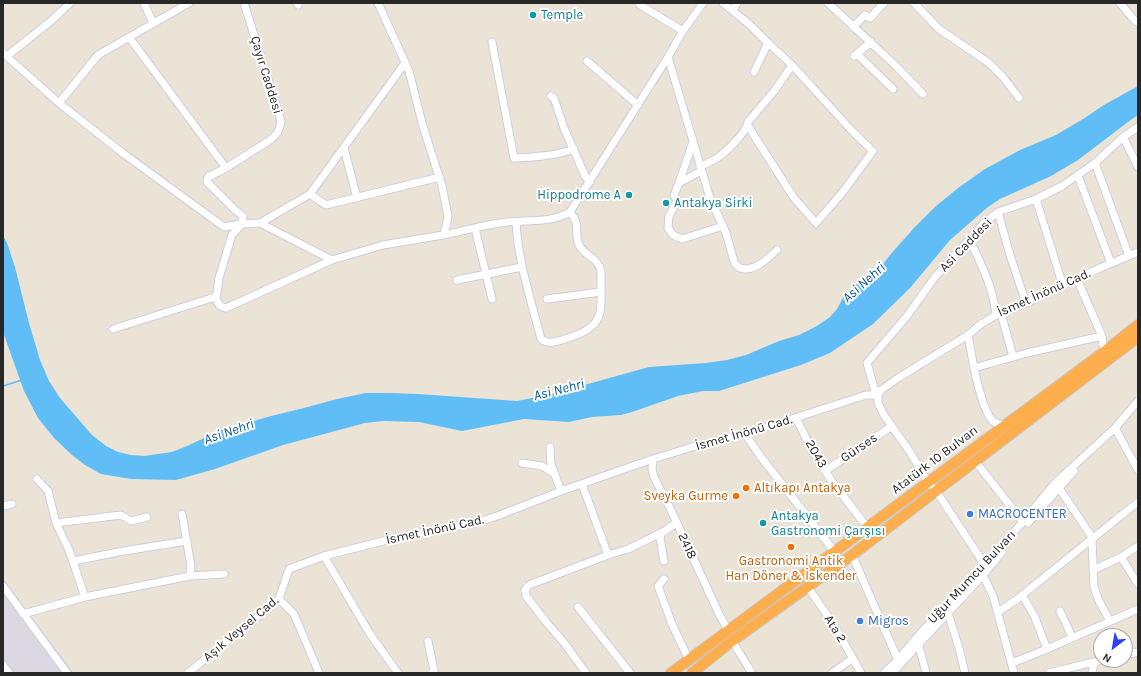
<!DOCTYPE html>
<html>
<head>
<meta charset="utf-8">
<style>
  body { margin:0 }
  #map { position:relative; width:1141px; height:676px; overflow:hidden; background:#ebe4d6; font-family:Karla,sans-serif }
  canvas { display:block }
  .frame { position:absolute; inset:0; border:4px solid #272727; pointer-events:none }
  .north { position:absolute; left:1093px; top:628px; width:40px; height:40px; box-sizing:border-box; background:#fff; border:1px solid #a9a9a9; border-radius:50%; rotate:211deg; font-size:11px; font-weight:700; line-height:16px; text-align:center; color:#272727 }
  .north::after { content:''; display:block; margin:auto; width:14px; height:18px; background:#2f3fff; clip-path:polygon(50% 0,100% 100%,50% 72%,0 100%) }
</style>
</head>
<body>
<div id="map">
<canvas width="1141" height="676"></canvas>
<div class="frame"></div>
<div class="north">N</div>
</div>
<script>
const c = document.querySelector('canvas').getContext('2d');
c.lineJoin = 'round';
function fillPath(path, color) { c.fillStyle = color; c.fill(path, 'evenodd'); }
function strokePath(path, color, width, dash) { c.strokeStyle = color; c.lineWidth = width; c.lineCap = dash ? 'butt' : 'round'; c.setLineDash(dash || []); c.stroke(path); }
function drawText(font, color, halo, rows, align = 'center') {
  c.font = font + ' Karla,sans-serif'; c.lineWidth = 4; c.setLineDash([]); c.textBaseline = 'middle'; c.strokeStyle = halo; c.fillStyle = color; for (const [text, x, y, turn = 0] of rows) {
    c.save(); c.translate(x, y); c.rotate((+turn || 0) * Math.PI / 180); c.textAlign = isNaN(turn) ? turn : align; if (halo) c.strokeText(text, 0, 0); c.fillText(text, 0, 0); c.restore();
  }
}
fillPath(new Path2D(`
  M3 579 74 673H3Z`), '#dcd8e2');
fillPath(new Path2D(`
  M1138 86V115L1128 122 1078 160 1051 176 1000 199 988 207 950 240 910 288 873 324 830 353 801 365 719 391H703L678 396 632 412 621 415 592 417 569 422 524 419 462 431 419 422 383 421 365 423 283 445 215 469 176 480 131 479 101 474 85 465 72 455 54 438 38 418 24 391 3 332V236L7 243 15 267 29 323 40 360 49 381 60 398 92 435 106 446 118 452 131 455 145 456 158 454 172 452 187 446 226 428 237 426 271 416 300 409 337 399 366 393H389L418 394 517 401 552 394 649 367 706 363 727 360 746 355 779 341 799 335 817 326 830 317 837 309 844 296 854 286 876 273 890 255 913 229 936 206 958 188 985 169 1020 150 1056 135 1083 119 1104 105Z`), '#60bdf6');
strokePath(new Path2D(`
  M3 386 22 380`), '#60bdf6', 1.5);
const minor = new Path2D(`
  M144 3 153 23
  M297 3 298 5
  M378 3 409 71 422 123 442 186 448 216 446 227 443 235C465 231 486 224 507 222 529 220 551 223 570 212L668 57 683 31 703 3
  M723 3 749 24 765 40 792 65 853 132 873 151 842 193 816 223 794 198 748 126
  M828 3 896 66 923 94
  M914 3 939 29 989 63 1003 77 1019 98
  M1120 3 1136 22
  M640 5 683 31
  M733 10 737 3
  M853 27 865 15 870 18 884 3
  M129 37 226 168
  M492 42 514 158C535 157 554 156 574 149
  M3 53 59 103 124 154 224 227 242 224 243 216 235 210 207 182 208 177 226 168 270 140C277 134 280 130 281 121L244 3
  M857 54 893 89
  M7 56 51 21 70 3
  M854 56 871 42
  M668 57 710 198 726 233 733 258 735 264 740 268C754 273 768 258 777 250
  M587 61 638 105
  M754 72 768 43
  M551 96 554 98 564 128 585 176 590 182
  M59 103 98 55 189 3
  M1123 137 1138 167
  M344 148 357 198
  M1095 163 1129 256
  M700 167C706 164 712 161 717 158 726 152 747 132 748 122L775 90 792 65
  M701 171 679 183 674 195 677 201 669 216 668 228 673 235 682 239 723 226
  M1078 176 1111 263
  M679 183 693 142
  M310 194 326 205 440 177
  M1036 199 1063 286
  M998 212 1010 255 1026 303
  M516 222C518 262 531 300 541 339 548 345 557 341 565 339 609 326 600 311 601 271 598 257 585 257 579 245 573 232 582 226 570 212
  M260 223 310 194 405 63
  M475 228 492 299
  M969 239C981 264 993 286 996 315
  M332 260 260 223 242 224 232 235 219 278 216 299 220 306 226 308 332 260 383 245 443 235
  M1077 279 1102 336 1104 352
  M457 280 522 267
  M547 299 601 292
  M1001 313 1013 357
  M113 329 215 297
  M968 335 974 368
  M876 395 867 363 907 316 935 277 983 224 998 212 1036 199 1062 186 1095 163 1123 137 1138 127
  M878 395V403L884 415 910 452 928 482 936 491 979 556 982 563 980 569 993 596 1014 673
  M878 395 881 390 898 378 968 335 981 324 996 315 1026 303 1100 268 1138 252
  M796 418 813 452 831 480 867 527
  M1004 425C1001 424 997 424 994 422 985 416 976 379 974 368L1027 353 1102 336
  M1115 428 1138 470
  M745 434 761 457 834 551
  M550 447 551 464 561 491
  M653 459 652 469 654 477 671 510 719 614 728 630
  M975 461 1023 522
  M522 463 542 466 555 474
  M825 471 892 426
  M37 479 48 491 56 523 69 550 85 597
  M582 484 608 555
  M1057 485 1090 534 1092 540 1094 587 1099 601 1110 621
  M3 506 12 504
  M56 523 121 515 131 521 147 517
  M1028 523 1074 471
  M661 533 660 538 664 561
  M852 555 898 660
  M324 556 370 634 398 673
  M1121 557 1138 584
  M73 561 124 551 187 541
  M1093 570 1121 557 1138 546
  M190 576 224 574
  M664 579 658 586 672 624 689 660
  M3 586 67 673
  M807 586 834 625 861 673
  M1022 595 1034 615 1047 649
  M279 599 294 614 319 673
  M578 607 630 673
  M947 610 959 648 965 673
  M1060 611 1072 637
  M998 612 1016 600 1138 502
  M23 614 85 597 190 576 191 566 182 514
  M428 641 434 671 432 673
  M732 641 752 673
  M918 642 926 673
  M1125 655 1138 652
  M1012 663 1047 649 1138 609
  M3 665 9 673
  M188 673 279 599 289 569 324 556 391 539 479 522 500 515 561 491 650 460 692 447 745 434 866 395H878
  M586 673 565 644 547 623 526 596 525 590 529 585 608 555 628 549 663 532 676 523
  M832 673 853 658
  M884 673 898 660 917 637 1023 522 1055 483 1115 428 1138 401
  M892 673 983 575 1002 552
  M1049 673 1102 660
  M1092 673 1094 662`);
const highway = new Path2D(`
  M671 673 1104 352 1138 325
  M692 673 732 641 852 555 1138 337`);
strokePath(minor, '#cccde1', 9);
strokePath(highway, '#c7c7c7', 12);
strokePath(minor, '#fff', 7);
strokePath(highway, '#ffae4d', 10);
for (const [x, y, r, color] of [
  [533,15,4,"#0f9aa8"],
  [629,195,4,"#0f9aa8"],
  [666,203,4,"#0f9aa8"],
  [746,488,4,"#e8710a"],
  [736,496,4,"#e8710a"],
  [970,514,4,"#3f7fe0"],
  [763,523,4,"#0f9aa8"],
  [791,547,4,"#e8710a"],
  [860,621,4,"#3f7fe0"]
]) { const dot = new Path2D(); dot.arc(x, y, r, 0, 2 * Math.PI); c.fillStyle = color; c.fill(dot); strokePath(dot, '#fff', 1.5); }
drawText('13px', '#0d838f', '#fff', [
  ["Temple",541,15],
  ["Hippodrome A",621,195,"right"],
  ["Antakya Sirki",674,203],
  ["Antakya",771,516],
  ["Gastronomi Çarşısı",771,531]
], 'left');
drawText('13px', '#272727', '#fff', [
  ["Çayır Caddesi",266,75,73],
  ["Asi Caddesi",966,245,-46],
  ["İsmet İnönü Cad.",1044,293,-24],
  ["İsmet İnönü Cad.",744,433,-16],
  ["Gürses",859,448,-34],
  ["2043",816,454,60],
  ["Atatürk 10 Bulvarı",935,460,-37],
  ["İsmet İnönü Cad.",435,530,-12],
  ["2418",687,546,65],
  ["Uğur Mumcu Bulvarı",972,577,-47],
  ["Aşık Veysel Cad.",241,629,-40],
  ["Ata 2",835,629,58]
]);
drawText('13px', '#c56008', '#fff', [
  ["Altıkapı Antakya",754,488],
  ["Sveyka Gurme",728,496,"right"],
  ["Gastronomi Antik",791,561,"center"],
  ["Han Döner & İskender",791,576,"center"]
], 'left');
drawText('13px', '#366cbe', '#fff', [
  ["MACROCENTER",978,514],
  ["Migros",868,621]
], 'left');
drawText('italic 14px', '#04579d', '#fff', [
  ["Asi Nehri",864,283,-42],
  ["Asi Nehri",559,390,-14],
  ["Asi Nehri",229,432,-19]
]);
</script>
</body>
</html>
